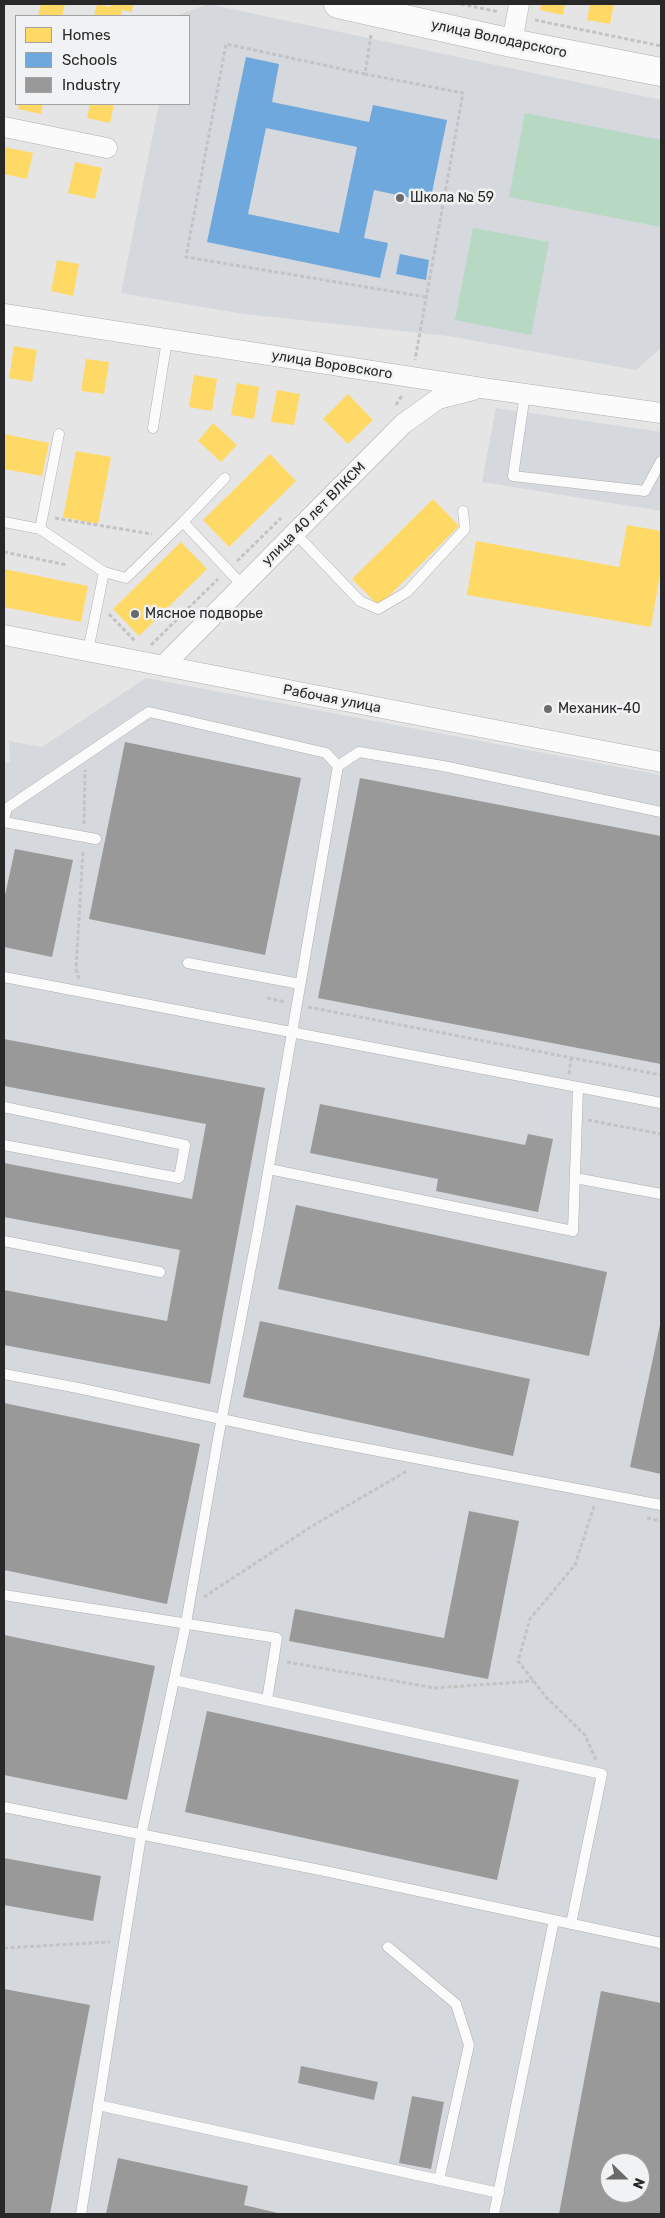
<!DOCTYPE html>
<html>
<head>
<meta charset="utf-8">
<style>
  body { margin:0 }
  #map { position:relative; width:665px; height:2218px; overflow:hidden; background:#e5e5e5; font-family:Rubik,sans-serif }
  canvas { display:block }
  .frame { position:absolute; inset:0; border:5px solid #282829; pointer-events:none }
  .legend { position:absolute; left:15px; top:15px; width:175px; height:90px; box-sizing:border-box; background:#f1f2f3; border:1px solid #a1a1a2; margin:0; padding:6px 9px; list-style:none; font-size:15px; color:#282829 }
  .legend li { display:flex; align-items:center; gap:10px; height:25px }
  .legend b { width:25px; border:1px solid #a1a1a2 }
  .north { position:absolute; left:600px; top:2153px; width:50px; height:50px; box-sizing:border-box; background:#f1f2f3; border:1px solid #a1a1a2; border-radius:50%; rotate:112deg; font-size:14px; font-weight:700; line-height:20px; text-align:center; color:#282829 }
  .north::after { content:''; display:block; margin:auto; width:18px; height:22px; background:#6a6a6b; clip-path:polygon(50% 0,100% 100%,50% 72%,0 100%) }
</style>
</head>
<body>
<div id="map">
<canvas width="665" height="2218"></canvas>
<div class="frame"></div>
<ul class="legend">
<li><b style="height:14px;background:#ffd966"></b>Homes</li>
<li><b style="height:14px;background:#6fa8dc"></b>Schools</li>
<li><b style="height:14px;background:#999"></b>Industry</li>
</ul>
<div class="north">N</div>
</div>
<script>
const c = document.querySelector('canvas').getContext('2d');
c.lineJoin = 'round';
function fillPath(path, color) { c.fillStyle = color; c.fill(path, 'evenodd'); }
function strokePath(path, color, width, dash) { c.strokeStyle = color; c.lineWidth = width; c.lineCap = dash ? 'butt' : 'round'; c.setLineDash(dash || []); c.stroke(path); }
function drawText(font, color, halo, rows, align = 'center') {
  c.font = font + ' Rubik,sans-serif'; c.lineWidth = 5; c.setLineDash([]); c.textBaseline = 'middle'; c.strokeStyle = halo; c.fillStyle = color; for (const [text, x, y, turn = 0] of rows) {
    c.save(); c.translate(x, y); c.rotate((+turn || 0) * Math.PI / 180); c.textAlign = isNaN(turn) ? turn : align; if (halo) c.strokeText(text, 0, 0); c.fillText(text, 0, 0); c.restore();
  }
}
fillPath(new Path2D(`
  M208 4 661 100V348L636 370 448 336 244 314 121 293 159 104H189V16H176Z
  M496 408 661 432V511L482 482Z
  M146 678 661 775V2214H4V764L10 762 9 741 42 747ZM610 2163H640V2193H610Z`), '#d5d8dc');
fillPath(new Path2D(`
  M525 113 661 140V227L509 197Z
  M473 228 549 242 531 335 455 320Z`), '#b7d8c2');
fillPath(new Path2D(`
  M41 4H65L62 16H38Z
  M97 4 110 7 111 4H133L132 12 122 10 121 16H94Z
  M541 4H565L563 15 540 10Z
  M590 4H614L610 24 587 20Z
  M19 104H43L41 114 18 109Z
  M90 104H114L110 123 87 118Z
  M4 147 33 153 27 179 4 174Z
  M75 162 102 168 95 199 68 193Z
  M57 260 79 264 73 296 51 291Z
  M14 346 37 350 32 382 9 378Z
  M86 359 109 362 104 394 81 391Z
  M194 375 217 379 212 411 189 407Z
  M237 383 259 387 254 419 231 415Z
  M277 390 300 394 294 425 271 422Z
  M348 394 373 420 348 444 323 419Z
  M213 423 237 445 221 462 198 441Z
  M4 434 49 443 42 476 4 469Z
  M76 451 111 457 98 524 63 517Z
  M270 454 296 481 229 547 203 520Z
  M433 499 459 526 379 606 352 579Z
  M627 525 661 531V568L651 627 467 595 476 541 619 567Z
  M181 542 207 569 139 636 113 609Z
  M4 569 88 586 81 622 4 607Z`), '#ffd966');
fillPath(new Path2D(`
  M246 57 279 64 272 102 369 122 373 105 447 120 430 202 374 190 364 238 388 243 380 278 207 242ZM266 128 357 147 339 233 248 214Z
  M400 254 429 260 426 280 396 274Z`), '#6fa8dc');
fillPath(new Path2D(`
  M125 742 301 778 265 955 89 919Z
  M360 778 661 836V1064L318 998Z
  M15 849 73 860 52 957 4 947V900Z
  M4 1039 265 1088 210 1384 4 1345V1290L167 1321 180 1250 4 1217V1163L192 1199 206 1124 4 1086Z
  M320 1104 525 1145 528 1134 553 1139 538 1212 436 1191 438 1179 310 1153Z
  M296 1205 607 1272 589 1356 278 1289Z
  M260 1321 530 1379 513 1456 243 1397Z
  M660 1325H661V1474L630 1467Z
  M4 1403 200 1444 167 1604 4 1570Z
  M469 1511 519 1521 488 1679 289 1641 295 1609 444 1638Z
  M4 1635 155 1666 127 1800 4 1775Z
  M207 1711 519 1780 497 1880 185 1812Z
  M4 1858 101 1876 93 1921 4 1905Z
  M4 1989 90 2005 50 2214H4Z
  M601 1991 661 2003V2214H559ZM610 2163H640V2193H610Z
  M301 2066 378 2082 374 2100 298 2083Z
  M412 2096 444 2102 431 2169 399 2163Z
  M118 2158 248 2186 244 2205 282 2214H106Z`), '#999');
const lane = new Path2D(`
  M525 394 513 476 645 491 661 461
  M153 428 167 340
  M4 522 40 529 104 572 126 578 183 522 243 586
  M183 522 225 478
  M40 529 59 434
  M295 533 360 601 378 609 407 592 465 529 463 511
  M88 651 104 572
  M4 819 7 808 149 712 326 753 338 766
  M4 822 96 839
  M188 963 300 984
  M4 977 661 1103
  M4 1107 185 1145 179 1178 4 1145
  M269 1169 573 1231 578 1088
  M575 1178 661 1194
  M4 1241 160 1272
  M4 1374 78 1388 305 1437 661 1505
  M4 1595 277 1638 267 1700
  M174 1680 602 1774 571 1924
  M4 1807 325 1871 661 1943
  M388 1947 456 2004 469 2045 439 2180
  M98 2105 499 2193
  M81 2214 141 1836 186 1623 219 1433 258 1230 338 766 359 752 443 766 661 812
  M494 2214 554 1920`);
const street = new Path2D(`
  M512 43 519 4
  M4 127 107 148
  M4 314 482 388 661 413
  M4 635 661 762
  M163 666 403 424 438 399 473 390`);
const secondary = new Path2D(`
  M338 4 512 43 661 72`);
strokePath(lane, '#afafaf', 11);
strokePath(street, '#afafaf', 21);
strokePath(secondary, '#afafaf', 29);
strokePath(new Path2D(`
  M461 4 499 12
  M535 20 661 46
  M371 35 365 74 463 93 415 360
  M365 74 226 44 186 257 426 297
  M396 405 403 394
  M55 518 152 534
  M4 552 67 565
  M237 561 281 518
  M109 614 136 642
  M151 645 218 579
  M84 824 85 770
  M79 979 76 969 83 850
  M267 998 285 1002
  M308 1007 661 1075
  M569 1074 571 1058
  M588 1120 661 1134
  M594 1506 575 1565 530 1619 518 1661 546 1697 585 1735 596 1760
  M647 1518 661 1521
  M204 1597 309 1528 407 1471
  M287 1662 435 1688 533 1681
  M4 1948 110 1942`), '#c3c3c4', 3, [4, 2.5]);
strokePath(lane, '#fbfbfb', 10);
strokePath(street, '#fbfbfb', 20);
strokePath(secondary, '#fbfbfb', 28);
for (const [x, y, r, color] of [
  [400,198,5,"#6a6a6b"],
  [135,614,5,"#6a6a6b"],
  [548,709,5,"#6a6a6b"]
]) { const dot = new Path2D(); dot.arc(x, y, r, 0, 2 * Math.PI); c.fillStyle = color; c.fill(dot); strokePath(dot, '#f1f2f3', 2); }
drawText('14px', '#282829', '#f1f2f3', [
  ["улица Володарского",499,39,12],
  ["улица Воровского",332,365,9],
  ["улица 40 лет ВЛКСМ",314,514,-45],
  ["Рабочая улица",332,699,11]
]);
drawText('14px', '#282829', '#f1f2f3', [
  ["Школа № 59",410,198],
  ["Мясное подворье",145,614],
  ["Механик-40",558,709]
], 'left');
</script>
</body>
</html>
